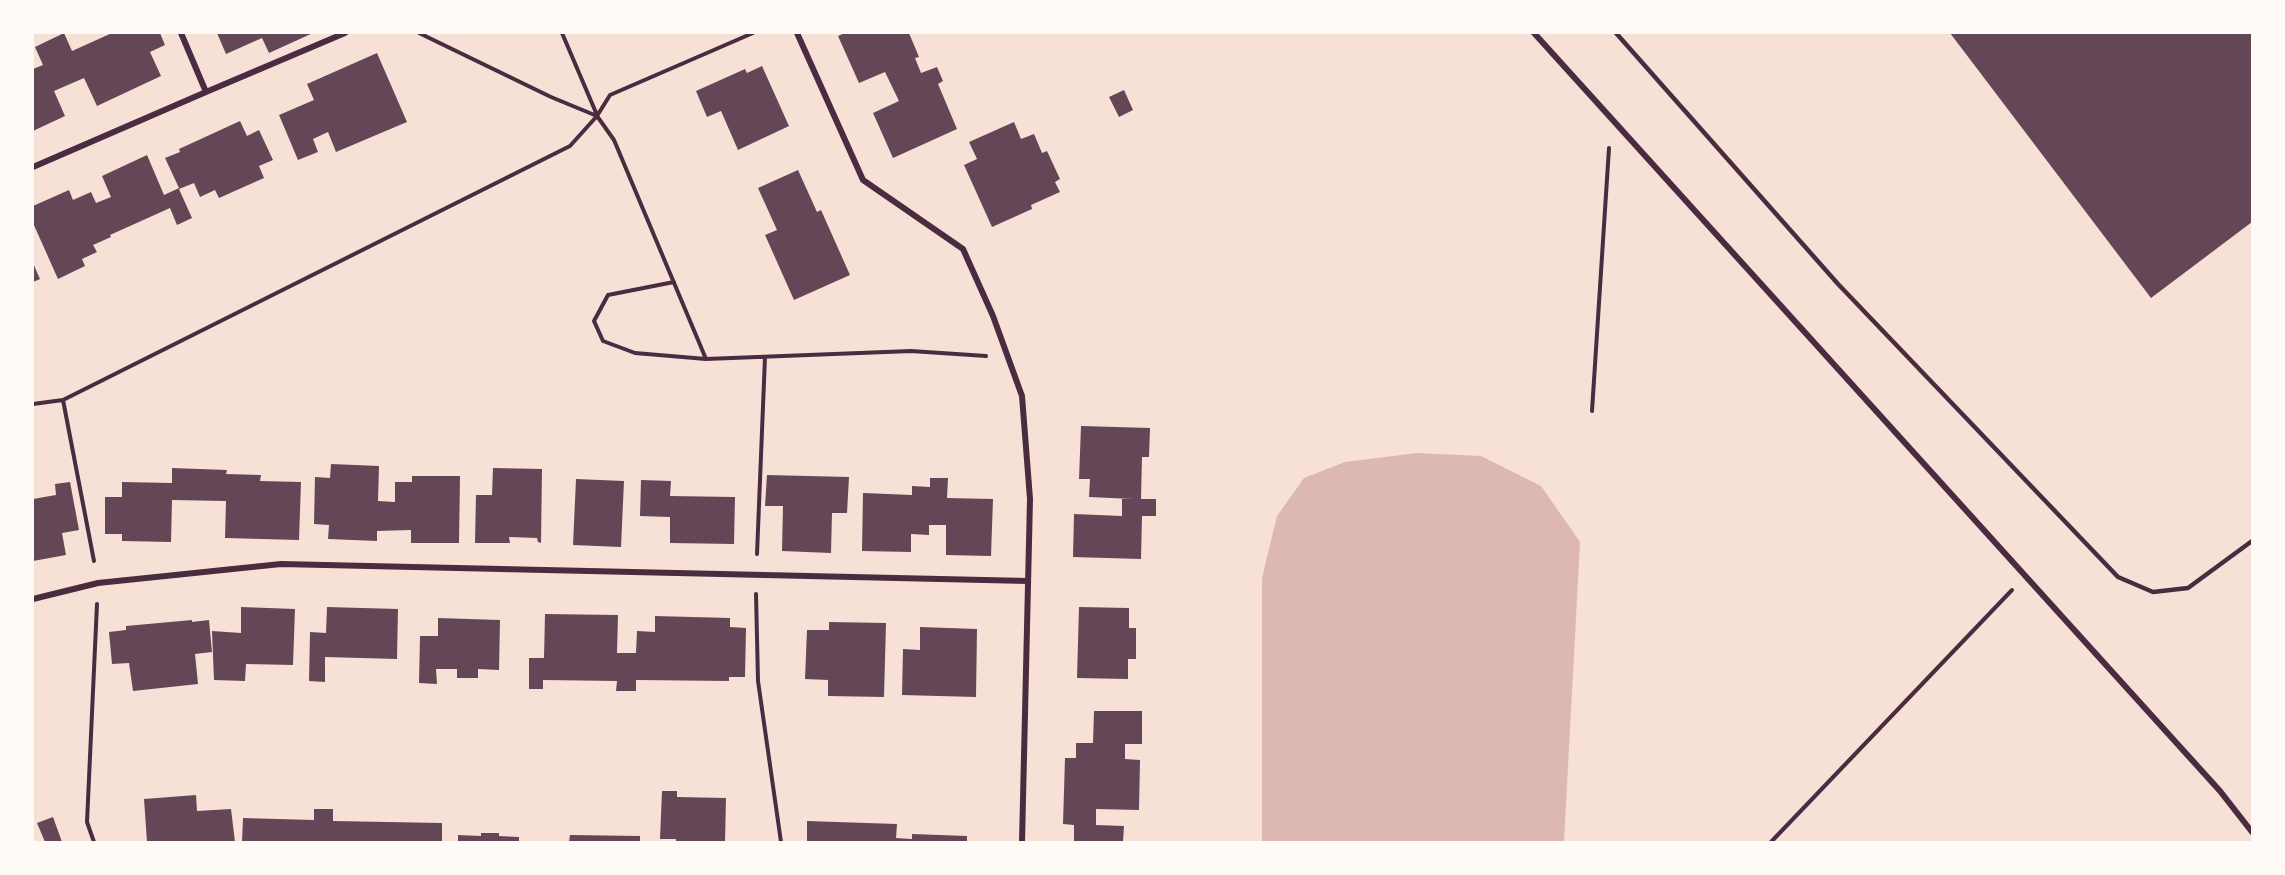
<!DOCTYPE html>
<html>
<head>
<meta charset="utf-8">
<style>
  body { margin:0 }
  #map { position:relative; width:2285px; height:875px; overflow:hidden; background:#f7e1d7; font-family:Inter,sans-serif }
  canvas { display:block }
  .frame { position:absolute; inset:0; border:34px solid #fffaf5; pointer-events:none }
</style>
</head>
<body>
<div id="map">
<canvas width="2285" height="875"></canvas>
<div class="frame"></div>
</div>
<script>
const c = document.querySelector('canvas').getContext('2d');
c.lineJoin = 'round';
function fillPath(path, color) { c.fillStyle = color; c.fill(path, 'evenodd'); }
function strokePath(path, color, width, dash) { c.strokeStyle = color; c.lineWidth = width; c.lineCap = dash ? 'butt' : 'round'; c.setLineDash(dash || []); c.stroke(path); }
fillPath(new Path2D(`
  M1417 453 1481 456 1541 486 1580 542 1564 842H1262V578L1277 516 1304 478 1345 462Z`), '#dcb8b0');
fillPath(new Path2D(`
  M64 33 72 51 112 33H160L165 45 150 52 161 76 97 106 84 78 54 91 65 116 33 131V69L43 65 35 47Z
  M217 33H313L269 53 262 38 226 54Z
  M845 33H909L919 57 915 58 921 73 937 67 943 81 938 84 957 129 893 158 873 113 899 101 885 72 859 83 838 36Z
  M1950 33H2252V222L2151 298Z
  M377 53 407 122 336 152 328 132 313 139 318 152 298 160 279 115 314 100 307 84Z
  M762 66 789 126 738 150 721 111 707 117 696 91 745 69 747 73Z
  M1124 90 1133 110 1119 117 1109 97Z
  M240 121 247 136 259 130 273 160 259 166 264 178 219 198 215 190 200 197 194 183 179 189 192 218 177 225 170 208 110 235 111 237 93 245 97 252 82 259 85 266 58 279 33 223V206L69 190 73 200 91 192 96 203 111 197 102 176 147 155 164 195 179 188 165 158 180 152 179 149Z
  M1014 122 1021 139 1034 134 1042 153 1047 151 1060 179 1055 182 1060 192 1031 205 1032 209 992 227 964 165 977 159 969 142Z
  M798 170 817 212 821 210 850 275 794 300 765 235 777 230 758 188Z
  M33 263 40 279 33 282Z
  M1081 426 1150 428 1149 457H1142L1141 499H1156V516H1142L1141 559 1073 557 1074 514 1122 516V499H1133L1089 497 1090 479H1079Z
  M331 464 379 466 378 501 395 502V482H412V476H460L459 543H411V530L377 531V541L328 539 329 525 314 524 315 477 330 478Z
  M172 468 227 470 226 474 261 475 260 481 301 482 299 540 225 538 226 501 172 500 171 542 122 541V534H105V497H122V482L172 483Z
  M493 468 542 469 541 543 538 542 537 538 509 537 510 543H475L476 495H492Z
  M767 475 849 477 847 513H832L831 553 782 551 783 506H765Z
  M930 478H948L947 498 993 499 991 556 946 555V525H929V535L911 534V552L862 551 863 493 912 495V486L930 487Z
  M576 479 624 481 621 547 573 545Z
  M641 480 671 481 670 496 735 497 734 544 670 543V517L640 516Z
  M70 482 79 530 62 533 66 555 33 561V499L56 495 55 484Z
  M241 607 295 609 293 665 246 664 245 681 214 680 212 631 241 633Z
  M327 607 398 609 397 659 325 657V682L309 681 310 632 326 633Z
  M1079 607 1129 608V628H1136V659H1128V679L1077 678Z
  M545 614 618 615 617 653H636L637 631 655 632V616L730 618V627L746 628 745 677H729V681L636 680V691H616L617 681 543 680V689H529V658H544Z
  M438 618 500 620 499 670 478 669V678H457V669H436L437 684 419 683 420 636H438Z
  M192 620V622L209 620 212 652 195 654 198 684 133 691 129 663 112 664 109 632 126 630V626Z
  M829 622 886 623 884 697 828 696V680L805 679 807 630H829Z
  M920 627 977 629 976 697 902 695 903 649 920 650Z
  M1094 711H1142V744H1125V759L1140 760 1139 810 1096 809V825L1124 826 1123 842H1074V825L1063 824 1065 758H1076V743H1093Z
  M662 791H677V797L726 798 725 842H676V839H660Z
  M196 795 197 811 231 809 235 842H147L144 799Z
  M314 809H333V821L442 823V842H242L243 818 314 820Z
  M53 817 62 842H45L37 823Z
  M807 821 897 824 896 838 912 839V834L967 836V842H807Z
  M481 833H499V836L519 837V842H458V835L481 836Z
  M570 835 640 836V842H569Z`), '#644757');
strokePath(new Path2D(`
  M419 33 551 97 597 116 610 95 753 33
  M562 33 597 115
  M674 282 608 295 594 321 603 341 635 353 706 359
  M63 400 94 561
  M33 404 63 400 570 146 597 116 614 140 706 359 911 351 986 356
  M1592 411 1609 148
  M757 554 765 357
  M756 594 758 681 781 842
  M94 842 87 822 97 604
  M1771 842 2012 590`), '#4a2c40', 4);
strokePath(new Path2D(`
  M1616 33 1838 284 2118 577 2153 592 2188 588 2252 541`), '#4a2c40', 4.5);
strokePath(new Path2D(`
  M797 33 863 180 963 249 993 316 1022 396 1030 499 1022 842
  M1534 33 2220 791 2252 832
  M206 92 345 33
  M33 167 206 92 181 33
  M33 599 98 583 281 564 1028 581`), '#4a2c40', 6);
</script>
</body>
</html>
